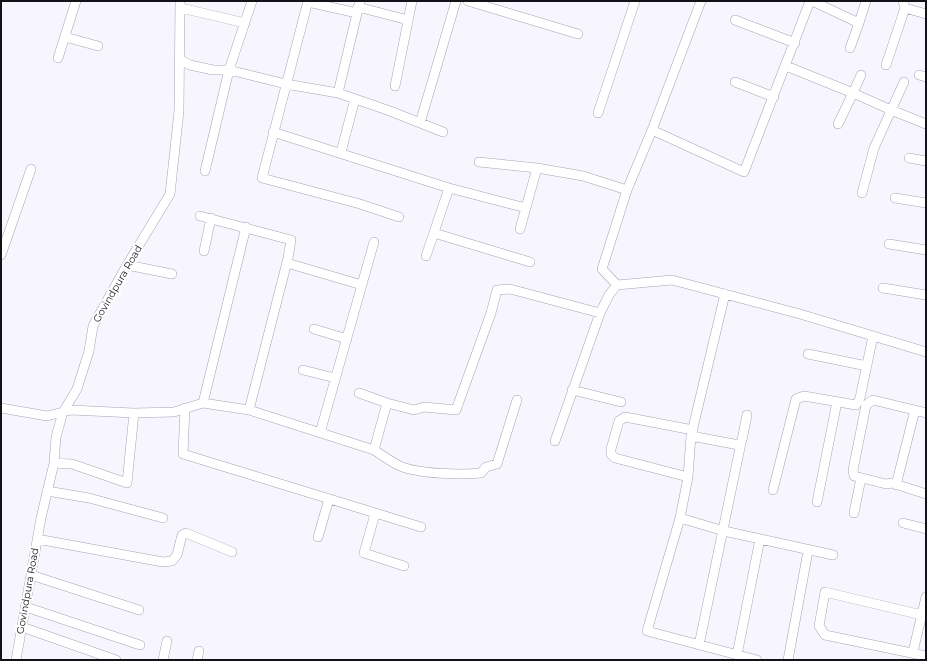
<!DOCTYPE html>
<html>
<head>
<meta charset="utf-8">
<style>
  body { margin:0 }
  #map { position:relative; width:927px; height:661px; overflow:hidden; background:#f7f6fe; font-family:Montserrat,sans-serif }
  canvas { display:block }
  .frame { position:absolute; inset:0; border:2px solid #131219; pointer-events:none }
</style>
</head>
<body>
<div id="map">
<canvas width="927" height="661"></canvas>
<div class="frame"></div>
</div>
<script>
const c = document.querySelector('canvas').getContext('2d');
c.lineJoin = 'round';
function strokePath(path, color, width, dash) { c.strokeStyle = color; c.lineWidth = width; c.lineCap = dash ? 'butt' : 'round'; c.setLineDash(dash || []); c.stroke(path); }
function drawText(font, color, halo, rows, align = 'center') {
  c.font = font + ' Montserrat,sans-serif'; c.lineWidth = 4; c.setLineDash([]); c.textBaseline = 'middle'; c.strokeStyle = halo; c.fillStyle = color; for (const [text, x, y, turn = 0] of rows) {
    c.save(); c.translate(x, y); c.rotate((+turn || 0) * Math.PI / 180); c.textAlign = isNaN(turn) ? turn : align; if (halo) c.strokeText(text, 0, 0); c.fillText(text, 0, 0); c.restore();
  }
}
const minor = new Path2D(`
  M308 1 262 178 360 204 399 217
  M468 1 578 34
  M812 1 859 23 850 48
  M903 1 905 8 926 14
  M308 2 357 13
  M358 7 408 20
  M181 8 245 23
  M735 20 795 43
  M859 23 866 1
  M65 37 98 46
  M58 58 76 1
  M181 60 190 65 213 70H229L286 84 338 93 390 111 443 132
  M886 65 905 8
  M786 66 853 93 838 124
  M861 75 853 93 891 110 926 124
  M919 75 926 77
  M735 82 774 97
  M395 86 412 1
  M338 93 360 1
  M598 113 635 1
  M420 123 456 1
  M652 130 744 172 810 1
  M273 132 449 188 526 208
  M341 152 355 99
  M909 158 926 161
  M479 162 537 168
  M205 171 229 70 252 1
  M862 193 874 148 904 82
  M895 198 926 203
  M200 216 291 240 288 258 249 410
  M520 229 537 168 583 176 627 190
  M434 233 530 262
  M889 244 926 250
  M204 251 211 218
  M1 255 31 169
  M426 256 449 188
  M287 263 362 285
  M127 265 172 274
  M617 285 602 269 627 190 652 130 701 1
  M883 288 926 295
  M725 294 691 436 688 477 680 518 647 631 757 660
  M314 329 347 339
  M808 354 867 366
  M303 370 335 378
  M572 390 621 402
  M359 393 387 403
  M203 403 246 227
  M1 408 47 416 71 410 134 413 174 412 203 403 249 410 374 450 387 403 414 410 424 407 456 410 491 313 497 290 510 289 600 313 609 295 617 285 672 280 800 314 926 352
  M185 408 183 454 421 527
  M926 413 873 400 866 405 853 470 854 476 886 484 892 483 926 494
  M320 433 374 242
  M691 436 739 445 742 440 747 415
  M555 441 600 313
  M374 450C382 455 391 462 400 466 418 474 462 475 481 473L486 467 497 464 517 400
  M54 463 72 464 127 483 134 413
  M688 477 615 458 611 454V449L619 421 625 417 693 430
  M896 485 915 410
  M773 490 796 399 804 396 856 405 860 398 873 336
  M47 491 89 498 163 518
  M817 502 837 402
  M854 513 861 478
  M375 514 364 553 404 566
  M680 518 724 531 833 555
  M903 523 926 529
  M318 537 329 499
  M37 539 163 562 172 561 177 555 182 535 186 533 232 552
  M31 575 139 610
  M26 607 140 645
  M922 615 825 592 819 626 825 635 926 656
  M22 627 116 660
  M699 645 741 443
  M913 652 926 597
  M737 655 760 539
  M16 660 41 518 54 463 56 437 63 412 77 389 89 351 93 326 127 265 170 194 179 111 180 1
  M163 660 167 641
  M197 660 199 651
  M788 660 808 551`);
strokePath(minor, '#a5a3b5', 10);
strokePath(minor, '#fff', 9);
drawText('10px', '#131219', '#fff', [
  ["Govindpura Road",118,284,-60],
  ["Govindpura Road",28,591,-80]
]);
</script>
</body>
</html>
